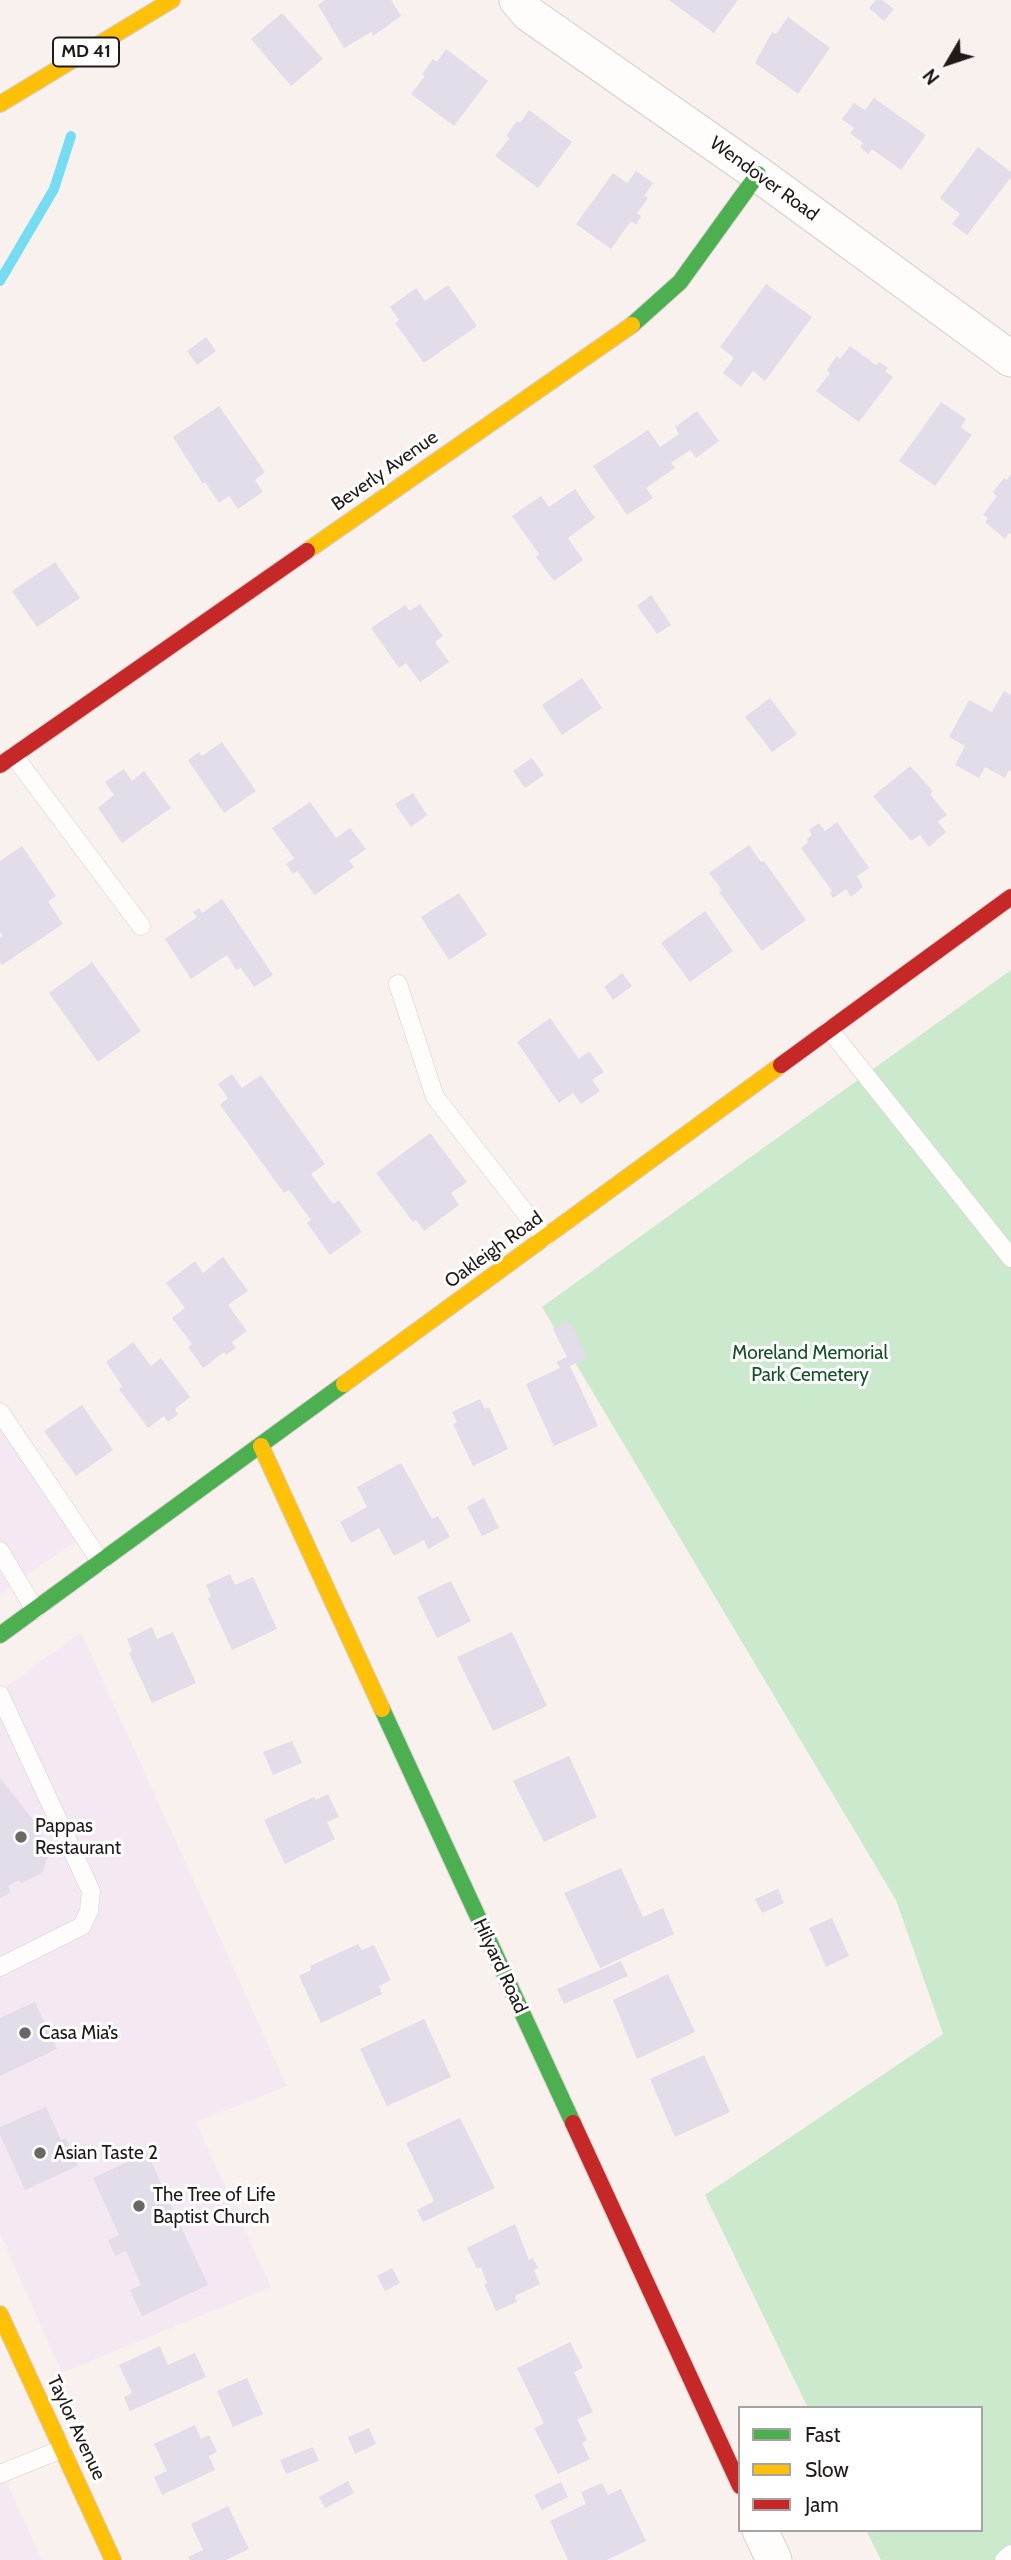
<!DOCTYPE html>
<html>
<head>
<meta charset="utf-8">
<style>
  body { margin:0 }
  #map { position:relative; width:1011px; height:2560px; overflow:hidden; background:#f8f1ee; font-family:Cabin,sans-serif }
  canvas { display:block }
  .legend { position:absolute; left:738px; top:2406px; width:245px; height:126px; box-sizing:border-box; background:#fff; border:2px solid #a6a4a3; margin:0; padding:9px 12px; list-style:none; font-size:21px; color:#201b19 }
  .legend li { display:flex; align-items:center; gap:14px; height:35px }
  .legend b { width:35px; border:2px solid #a6a4a3 }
  .north { position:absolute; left:913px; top:28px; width:70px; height:70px; -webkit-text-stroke:5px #fff; paint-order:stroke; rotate:231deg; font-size:19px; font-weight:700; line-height:28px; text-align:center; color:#201b19 }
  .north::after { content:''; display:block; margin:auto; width:24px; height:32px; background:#201b19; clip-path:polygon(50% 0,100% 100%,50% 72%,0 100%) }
</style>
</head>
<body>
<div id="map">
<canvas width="1011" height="2560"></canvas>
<ul class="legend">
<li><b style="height:9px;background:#4caf50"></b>Fast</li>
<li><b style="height:9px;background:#ffc107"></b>Slow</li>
<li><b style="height:9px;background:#c62828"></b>Jam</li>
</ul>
<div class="north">N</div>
</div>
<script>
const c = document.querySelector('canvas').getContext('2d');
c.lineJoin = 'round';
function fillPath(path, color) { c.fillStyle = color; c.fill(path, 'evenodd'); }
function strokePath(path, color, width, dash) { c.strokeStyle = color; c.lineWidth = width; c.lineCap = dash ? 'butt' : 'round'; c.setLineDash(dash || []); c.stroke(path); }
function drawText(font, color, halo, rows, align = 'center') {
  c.font = font + ' Cabin,sans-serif'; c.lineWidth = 6; c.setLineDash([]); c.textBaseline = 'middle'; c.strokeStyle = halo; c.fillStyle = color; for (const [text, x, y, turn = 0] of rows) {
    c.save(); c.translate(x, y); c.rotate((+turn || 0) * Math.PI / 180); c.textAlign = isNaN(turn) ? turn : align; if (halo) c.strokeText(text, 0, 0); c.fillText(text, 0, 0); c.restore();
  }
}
fillPath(new Path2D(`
  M0 1423 81 1538 0 1594Z
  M81 1632 287 2086 196 2122 271 2287 62 2373 0 2234V1691Z
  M0 2467 42 2560H0Z`), '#f4e9f2');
fillPath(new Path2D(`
  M1011 970V2560H881L866 2530H981V2408H808L705 2195 943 2034 896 1900 542 1307Z`), '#cbe9cc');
strokePath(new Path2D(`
  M0 281 54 189 71 136`), '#74ddf2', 10);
fillPath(new Path2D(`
  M325 0H391L401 16 373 36 371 32 344 48 318 5Z
  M669 0H738L714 33Z
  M876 0H882L894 9 884 21 869 8Z
  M282 13 323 59 291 86 251 39Z
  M788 17 830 48 798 94 755 63 772 32 776 34Z
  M446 49 488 81 454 126 411 94 425 76 422 74 433 59 437 62Z
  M874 98 926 135 901 170 872 149 868 154 860 147 863 143 850 133 854 128 842 119 854 103 865 110Z
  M529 110 572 142 538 188 495 156 510 138 506 136 517 121 520 123Z
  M978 147 1011 172V177L967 235 952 224 960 214 940 198Z
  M636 171 653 183 644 196 648 198 637 213 641 216 636 225 631 221 611 249 576 224 613 173 627 183Z
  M766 284 812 317 765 381 753 371 741 387 723 373 734 358 720 347Z
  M448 285 477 326 424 363 395 323 399 320 390 307 416 288 425 301Z
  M206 337 216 351 197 365 187 351Z
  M850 346 876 365 879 362 888 368 885 371 893 377 859 422 816 391 830 373 827 370 837 356 840 359Z
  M941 402 966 419 961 427 972 435 935 486 899 461Z
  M219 406 265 472 255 480 263 492 238 509 229 496 219 503 205 482 203 484 173 437Z
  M697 411 719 441 696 458 690 450 671 463 675 468 646 488 653 498 627 515 593 466 648 430 660 447 679 434 675 427Z
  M1011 474V534L1009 533 1005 539 985 522 988 518 983 515 997 496 993 492 1004 478 1007 480Z
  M575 489 595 518 568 538 583 560 554 581 536 557 539 554 512 516 541 496 549 507Z
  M55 562 80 598 37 627 12 591Z
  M651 595 671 625 657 634 637 606Z
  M420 604 443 636 435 642 449 662 420 682 406 663 399 668 371 628 405 605 410 611Z
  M582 678 602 708 562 735 542 705Z
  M1004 691 1011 695V771L1009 770 1005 778 985 767 979 778 955 765 965 746 949 737 969 700 992 712Z
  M770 698 797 734 772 752 745 717Z
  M222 742 256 791 224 813 188 760 199 752 202 756Z
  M532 758 544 775 525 788 513 771Z
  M910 766 933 791 930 794 947 815 938 822 946 832 929 847 920 835 911 841 873 796Z
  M124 769 132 781 144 771 171 808 122 843 98 808 114 795 105 782Z
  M413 793 427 815 411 827 395 804Z
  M310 802 336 838 350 828 366 849 349 861 354 867 315 895 297 871 293 874 286 864 294 858 272 828Z
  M837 822 869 868 857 876 863 887 851 897 846 889 833 898 830 893 832 891 801 848 808 842 807 839 812 835 809 830 819 823 825 831Z
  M749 845 761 862 764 861 806 920 762 951 719 892 722 890 709 873Z
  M22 846 56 896 48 902 63 924 2 965 0 962V938L3 936 0 932V861Z
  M459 893 487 935 449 960 421 917Z
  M222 899 273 975 254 987 241 968 236 970 227 955 191 979 165 939 197 917 193 912 199 908 202 913Z
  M705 911 733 951 690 982 661 943Z
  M92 962 141 1031 98 1062 49 993Z
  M622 973 632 986 613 1000 604 987Z
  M550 1018 579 1059 589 1051 604 1072 592 1080 600 1091 581 1104 573 1093 559 1103 517 1042Z
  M232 1074 242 1088 261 1075 325 1164 311 1174 333 1204 339 1200 362 1232 330 1255 307 1223 311 1220 289 1190 284 1193 220 1105 228 1098 218 1084Z
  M430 1133 467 1182 451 1193 459 1205 424 1231 416 1220 413 1222 376 1173Z
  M223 1257 248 1291 228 1305 247 1331 232 1342 236 1348 226 1355 224 1352 203 1368 188 1347 192 1344 172 1318 185 1308 166 1283 195 1261 203 1273Z
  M570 1321 587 1358 570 1366 598 1426 554 1446 526 1384 560 1368 556 1362 567 1357 553 1329Z
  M133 1342 151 1366 161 1358 190 1397 175 1409 178 1414 168 1422 164 1416 148 1428 119 1389 122 1386 106 1362Z
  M480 1399 485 1409 489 1407 508 1449 473 1466 453 1424 457 1422 452 1412Z
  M82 1405 113 1450 76 1476 44 1431Z
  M401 1463 432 1519 438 1516 450 1537 428 1549 424 1540 394 1556 379 1528 351 1543 340 1522 367 1507 357 1487Z
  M484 1498 499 1528 482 1536 467 1507Z
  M230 1574 235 1585 253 1577 277 1629 232 1650 208 1598 211 1597 206 1585Z
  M451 1581 471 1621 437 1638 417 1597Z
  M152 1627 157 1639 173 1632 196 1683 152 1703 129 1653 132 1651 127 1639Z
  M512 1632 547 1706 493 1731 457 1657Z
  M292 1741 302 1763 273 1775 263 1752Z
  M569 1756 597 1817 544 1842 513 1781Z
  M0 1778 34 1821 49 1854 42 1873 21 1883 19 1880 8 1886 11 1893 0 1898Z
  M328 1794 339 1817 327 1822 335 1839 285 1864 264 1820 314 1797 316 1800Z
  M621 1868 643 1917 663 1908 674 1934 600 1968 564 1893Z
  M778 1889 784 1903 762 1913 755 1899Z
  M832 1918 849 1956 826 1967 809 1928Z
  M358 1944 362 1950 374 1945 391 1980 379 1986 382 1994 321 2023 299 1976 311 1970 310 1966Z
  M621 1961 628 1976 564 2004 557 1989Z
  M668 1974 695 2032 637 2059 613 2000Z
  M35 2002 57 2049 0 2076V2018Z
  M424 2019 451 2077 387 2106 360 2049Z
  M704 2055 730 2112 675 2137 650 2079Z
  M46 2107 61 2140 66 2138 78 2166 25 2190 0 2135V2127Z
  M460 2118 495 2188 423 2222 417 2210 434 2201 406 2143Z
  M147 2153 208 2285 142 2316 130 2290 141 2285 126 2251 115 2256 108 2240 119 2235 93 2178Z
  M515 2224 529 2260 533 2258 538 2268 534 2270 540 2284 515 2296 517 2302 496 2311 484 2284 487 2283 481 2267 477 2269 467 2248Z
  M392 2268 400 2283 385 2291 377 2276Z
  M570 2342 583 2368 574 2372 593 2412 577 2419 587 2440 582 2443 590 2459 558 2474 534 2428 544 2423 517 2368Z
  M160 2346 168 2365 195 2353 206 2377 130 2411 124 2397 132 2393 119 2365Z
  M247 2378 263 2414 233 2427 217 2391Z
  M195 2425 201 2439 209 2435 217 2452 209 2456 215 2470 162 2495 154 2477 167 2471 154 2444Z
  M369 2428 376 2444 355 2454 348 2437Z
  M313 2447 319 2461 286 2474 280 2460Z
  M348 2481 354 2493 325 2508 319 2497Z
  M561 2482 568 2497 542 2510 534 2495Z
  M602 2483 608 2495 621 2489 646 2541 607 2560H568L550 2521 586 2504 581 2492Z
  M228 2506 249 2549 226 2560H190L188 2557 203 2550 191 2524Z`), '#e2dde9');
const lane = new Path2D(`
  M14 756 141 926
  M398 984 435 1097 545 1238
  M829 1029 1011 1258
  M0 1412 101 1562
  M0 1551 35 1610
  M0 1695 91 1891 89 1911 82 1926 0 1967
  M0 2474 62 2449
  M1004 2560 1011 2554`);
const street = new Path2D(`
  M517 0 529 14 758 174 1011 359
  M760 2530 774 2560`);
const fast = new Path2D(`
  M632 325 680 282 758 174
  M0 1635 344 1384
  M382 1709 573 2123`);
const slow = new Path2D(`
  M0 104 172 0
  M307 551 632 325
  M344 1384 781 1065
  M261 1446 382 1709
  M0 2314 113 2560`);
const jam = new Path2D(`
  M0 765 307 551
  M781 1065 1011 897
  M573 2123 740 2486`);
strokePath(lane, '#d5cfcd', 19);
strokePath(street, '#d5cfcd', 37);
strokePath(fast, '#d5cfcd', 18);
strokePath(slow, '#d5cfcd', 18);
strokePath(jam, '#d5cfcd', 18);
strokePath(lane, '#fefdfc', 18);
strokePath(street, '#fefdfc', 35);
strokePath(fast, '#4caf50', 16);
strokePath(slow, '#ffc107', 16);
strokePath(jam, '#c62828', 16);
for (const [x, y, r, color] of [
  [21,1837,7,"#6c6664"],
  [25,2033,7,"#6c6664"],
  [40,2153,7,"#6c6664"],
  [139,2206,7,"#6c6664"]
]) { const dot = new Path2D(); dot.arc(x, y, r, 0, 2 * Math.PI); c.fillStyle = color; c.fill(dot); strokePath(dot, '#fff', 2.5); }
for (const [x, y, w] of [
  [86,52,66]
]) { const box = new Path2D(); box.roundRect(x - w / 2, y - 14.5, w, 29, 5); c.fillStyle = '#fff'; c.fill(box); strokePath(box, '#201b19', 2); }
drawText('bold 18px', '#201b19', null, [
  ["MD 41",86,52]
]);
drawText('19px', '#201b19', '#fff', [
  ["Wendover Road",764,179,36],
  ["Beverly Avenue",385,471,-35],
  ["Oakleigh Road",494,1250,-36],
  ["Hilyard Road",500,1966,65],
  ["Taylor Avenue",76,2428,65]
]);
drawText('19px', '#125125', '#fff', [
  ["Moreland Memorial",810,1353],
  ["Park Cemetery",810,1375]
]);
drawText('19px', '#201b19', '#fff', [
  ["Pappas",35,1826],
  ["Restaurant",35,1848],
  ["Casa Mia’s",39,2033],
  ["Asian Taste 2",54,2153],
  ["The Tree of Life",153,2195],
  ["Baptist Church",153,2217]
], 'left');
</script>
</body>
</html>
